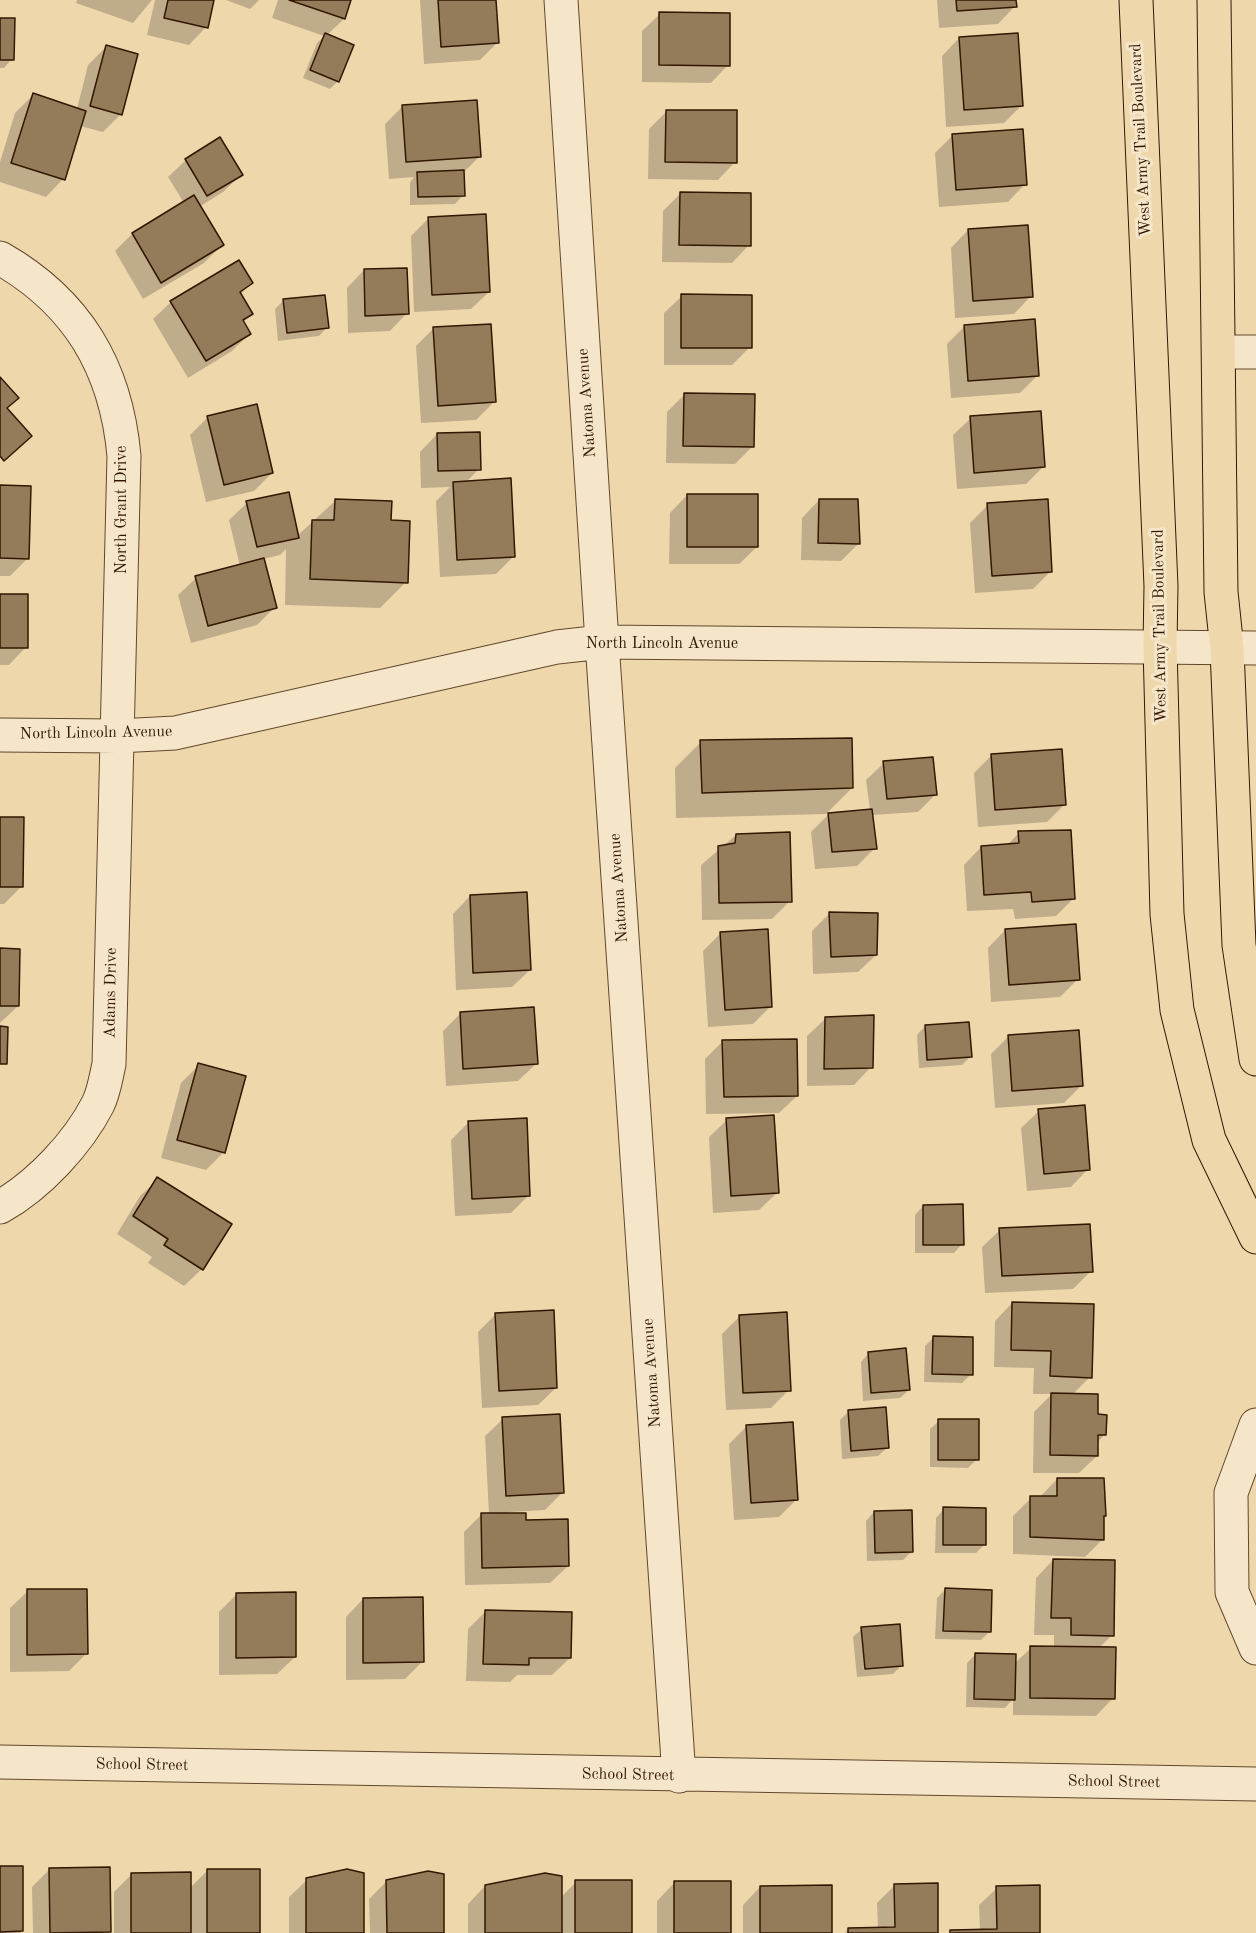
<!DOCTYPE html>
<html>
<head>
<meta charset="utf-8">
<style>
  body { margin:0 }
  canvas { display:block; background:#efd7ac }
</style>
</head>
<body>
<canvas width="1256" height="1933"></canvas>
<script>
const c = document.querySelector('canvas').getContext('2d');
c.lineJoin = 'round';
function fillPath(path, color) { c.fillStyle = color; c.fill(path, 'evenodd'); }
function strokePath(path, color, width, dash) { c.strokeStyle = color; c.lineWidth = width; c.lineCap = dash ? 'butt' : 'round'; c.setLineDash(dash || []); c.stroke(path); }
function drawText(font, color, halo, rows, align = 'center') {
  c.font = font + ' "Old Standard TT",serif'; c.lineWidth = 6; c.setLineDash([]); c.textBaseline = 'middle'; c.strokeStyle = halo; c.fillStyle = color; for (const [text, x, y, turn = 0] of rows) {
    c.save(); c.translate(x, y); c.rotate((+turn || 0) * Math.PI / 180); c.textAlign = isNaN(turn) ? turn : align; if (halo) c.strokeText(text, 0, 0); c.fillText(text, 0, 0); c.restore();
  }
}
fillPath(new Path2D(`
  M77 0H152L133 23 76 3Z
  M155 0H212L206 27 189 45 147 35Z
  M226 0H259L250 9Z
  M278 0H350L344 19 327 35 338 81 330 89 303 78 317 43 324 36 272 18Z
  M420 0H495L497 43 480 60 424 64Z
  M937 0H1015V6L998 24 939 28Z
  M660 14 728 65 711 83 642 82V31Z
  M0 19 12 59 4 68H0Z
  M959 38 1022 105 1004 123 946 127 942 56Z
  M106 47 121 114 103 132 80 126 63 179 46 197 0 182V162L15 113 33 95 77 109 88 65Z
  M403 106 479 157 463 173V195L455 204 410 205V182L414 177 389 179 385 124Z
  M667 111 735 162 718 180 648 179 649 129Z
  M953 135 1025 184 1008 202 939 207 935 153Z
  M186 160 241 175 223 192 199 207 222 245 204 263 143 299 115 251 132 234 184 203 168 177Z
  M681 193 749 245 732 263 662 262 663 211Z
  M429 218 489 292 471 309 414 312 411 236Z
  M968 230 1031 296 1014 314 955 318 951 248Z
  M364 270 407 313 390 331 348 333 347 288Z
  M251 283 240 295 251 314 243 322 249 334 232 351 188 378 153 319 171 302Z
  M682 296 750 347 732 365H664V313Z
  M283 301 327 327 319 336 278 341 275 309Z
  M965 326 1038 375 1020 393 951 398 947 344Z
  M434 328 494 402 476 420 421 423 416 346Z
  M684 395 753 446 735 464 666 463 667 412Z
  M208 417 272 473 254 491 206 502 190 435Z
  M971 418 1043 467 1026 484 957 489 953 435Z
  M437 434 479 469 466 482 514 556 496 574 440 577 436 501 450 487 421 488 420 452Z
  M0 487 27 559 10 576H0Z
  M687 495 757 547 739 564H669L670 513Z
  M819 500 859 543 841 561 801 560 802 518Z
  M335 501 389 521 406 582 380 608 285 605 286 549 280 555 263 559 275 607 257 625 191 643 178 595 196 578 240 566 229 520 247 503 297 536Z
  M988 505 1051 571 1033 589 975 593 970 523Z
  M0 595 26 647 9 665H0Z
  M701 742 852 788 826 814 676 818 675 768Z
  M992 755 1065 804 1047 822 978 827 974 773Z
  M884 763 936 794 918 812 872 815 875 848 857 866 815 869 811 832 829 814 870 810 866 780Z
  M0 818 22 886 4 904H0Z
  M1019 833 1074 898 1056 916 1015 919 1013 909 967 911 964 865 981 847 1006 846Z
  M736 835 790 901 772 919 702 920 701 865Z
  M470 896 530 970 512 987 456 990 453 914Z
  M829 914 876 955 858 972 813 974 812 931Z
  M1005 930 1078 979 1060 997 991 1002 988 948Z
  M721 933 771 1006 753 1024 708 1027 703 951Z
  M0 950 18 1006 0 1023Z
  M461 1013 536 1064 518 1081 446 1086 443 1031Z
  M825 1019 871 1067 854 1085 807 1086V1036Z
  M925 1026 970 1057 962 1065 919 1068 917 1035Z
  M1009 1036 1082 1085 1064 1103 995 1108 991 1054Z
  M723 1041 797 1096 779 1113 706 1114 705 1059Z
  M199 1065 224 1152 206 1170 161 1158 181 1083Z
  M1039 1111 1088 1169 1071 1187 1027 1191 1021 1128Z
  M727 1120 777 1193 759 1210 713 1213 709 1137Z
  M469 1122 529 1195 511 1213 455 1216 451 1140Z
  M158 1179 202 1269 184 1286 148 1263 152 1257 117 1234 140 1196Z
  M923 1206 962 1244 954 1253H915V1215Z
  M1000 1230 1091 1271 1073 1289 985 1293 982 1247Z
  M1012 1303 1090 1377 1072 1395 1096 1416 1105 1434 1097 1443V1456L1079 1473H1033L1034 1412 1052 1394H1033L1034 1368 994 1367 995 1321Z
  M496 1314 556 1388 538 1405 482 1408 478 1332Z
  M740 1316 789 1390 771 1408 726 1410 722 1334Z
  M933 1338 971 1374 962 1383 924 1382 925 1346Z
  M869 1353 909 1390 900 1398 863 1401 861 1362Z
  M848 1412 887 1448 878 1456 842 1459 840 1420Z
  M503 1419 563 1492 545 1510 509 1512V1514L524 1522 568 1566 550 1583 465 1585 464 1532 481 1515H489L485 1436Z
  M939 1421 977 1459 968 1468 930 1467V1429Z
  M746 1427 796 1500 779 1517 734 1520 729 1444Z
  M1057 1479 1105 1515 1102 1518 1103 1539 1085 1557 1013 1554V1516L1031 1498 1040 1497Z
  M944 1509 984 1545 976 1553H935L936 1518Z
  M874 1512 912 1551 903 1560 867 1561 866 1521Z
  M1053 1560 1112 1635 1099 1648 1113 1698 1096 1716 1013 1715V1699L1005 1708 966 1707 967 1663 975 1655 1014 1664 1031 1648H1054V1635H1034L1036 1578Z
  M945 1590 990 1631 981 1640 935 1639 937 1598Z
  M28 1591 87 1653 69 1671 10 1672V1608Z
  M237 1594 295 1657 277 1674 219 1675V1612Z
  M363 1599 422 1662 405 1679 346 1680V1617Z
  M486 1611 570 1658 552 1675H517L510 1682 466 1681 468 1629Z
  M862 1629 901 1666 893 1674 857 1677 853 1637Z
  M0 1868 22 1931 20 1933H0Z
  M50 1869 109 1932 108 1933H33L32 1887Z
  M207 1871 259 1933H114V1892L132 1874 190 1888Z
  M307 1880 363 1933H289V1897Z
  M387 1881 443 1933H370L369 1899Z
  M576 1882 631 1933H468V1904L485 1886 561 1897Z
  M674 1883 730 1933H657V1901Z
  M895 1885 937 1933H845L848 1929 878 1928 877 1903Z
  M760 1887 831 1933H743V1905Z
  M997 1888 1039 1933H949L980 1931 979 1905Z`), '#0003');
const building = new Path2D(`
  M168 0H214L208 28 164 18Z
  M289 0H351L345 19Z
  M438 0H496L499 43 441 47Z
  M956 0H1016L1017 7 957 11Z
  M659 12 730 13V66L659 65Z
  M0 18H15L14 60H0Z
  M325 33 354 45 339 82 310 70Z
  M1018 33 1023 106 964 110 959 37Z
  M106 45 138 54 122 115 90 106Z
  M33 93 86 111 65 180 11 163Z
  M477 100 481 157 406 162 402 105Z
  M666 110H737V163L665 162Z
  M1023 129 1027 185 956 190 952 134Z
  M220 137 243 175 207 196 185 159Z
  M464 170 465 196 418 197 417 172Z
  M680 192 751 193V246L679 245Z
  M194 195 224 245 161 283 132 233Z
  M486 214 490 292 432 295 428 217Z
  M1028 225 1033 297 973 301 968 229Z
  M239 260 253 283 240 292 253 314 243 320 251 334 206 361 170 301Z
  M407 268 409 314 365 316 364 269Z
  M681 294 752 295V348H681Z
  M325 295 329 328 287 333 283 299Z
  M1035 319 1039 376 968 381 964 325Z
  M491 324 496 402 438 406 433 327Z
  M0 377 19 398 7 408 32 436 4 461 0 456Z
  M684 393 755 394 754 447 683 446Z
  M257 404 273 473 224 485 207 416Z
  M1041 411 1045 467 974 473 970 416Z
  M480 432 481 470 438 471 437 433Z
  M511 478 515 557 457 560 453 482Z
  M0 485 31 486 29 559 0 558Z
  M289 492 299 538 257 547 246 501Z
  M687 494H758V547H687Z
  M335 499 392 501 391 520 410 521 408 583 310 579 312 520H334Z
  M819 499H858L860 544 818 543Z
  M1048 499 1052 572 992 576 987 503Z
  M264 558 277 608 208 626 195 576Z
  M0 594H28V648H0Z
  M852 738 853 788 702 793 700 740Z
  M1062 749 1066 805 995 810 991 754Z
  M933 757 937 795 887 799 883 761Z
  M872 809 877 849 832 852 828 813Z
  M0 817H24L23 887H0Z
  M1071 830 1075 899 1032 902 1031 892 984 895 981 846 1019 843 1018 831Z
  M790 832 792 902 719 903 718 846 735 843 736 834Z
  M527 892 531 970 473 973 470 895Z
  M829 912 878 913 877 955 831 957Z
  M1076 924 1080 980 1009 985 1005 929Z
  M768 929 772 1007 725 1010 720 932Z
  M0 948 20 949 19 1006H0Z
  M534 1007 538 1064 463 1069 460 1012Z
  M874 1015 873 1068 824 1069 825 1017Z
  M969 1022 972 1057 927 1060 925 1025Z
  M0 1026 8 1027 7 1064H0Z
  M1079 1030 1083 1086 1012 1091 1008 1035Z
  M797 1039 798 1096 724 1097 722 1040Z
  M198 1063 246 1076 225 1153 177 1140Z
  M1085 1105 1090 1170 1044 1174 1038 1109Z
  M774 1115 779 1193 731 1196 726 1118Z
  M527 1118 530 1196 472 1199 468 1121Z
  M157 1177 232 1224 203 1270 164 1245 168 1239 133 1216Z
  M963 1204 964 1245H923V1205Z
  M1090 1224 1093 1272 1002 1276 999 1228Z
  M1012 1302 1094 1304 1092 1378 1050 1376 1051 1351 1011 1350Z
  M554 1310 557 1388 499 1391 495 1313Z
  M787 1312 791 1391 743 1393 739 1315Z
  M933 1336 973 1337V1375L932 1374Z
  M906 1348 910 1390 871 1393 868 1352Z
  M1051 1393 1098 1394V1414L1107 1415 1106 1435H1098V1456L1050 1455Z
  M886 1407 889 1448 851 1451 848 1410Z
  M560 1414 564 1493 506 1496 502 1417Z
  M938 1419H979V1460H938Z
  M793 1422 798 1500 751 1503 746 1425Z
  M1057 1478H1104L1106 1516H1104V1540L1030 1537V1496H1057Z
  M943 1507 986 1508V1545H943Z
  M912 1510 913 1552 875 1553 874 1511Z
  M481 1513H526V1520L568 1519 569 1566 482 1568Z
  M1053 1559 1115 1560 1114 1636 1071 1635V1618H1051Z
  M945 1588 992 1590 991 1632 943 1631Z
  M27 1589H87L88 1654 27 1655Z
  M296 1592V1657L236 1658V1593Z
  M423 1597 424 1662 363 1663V1598Z
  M485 1610 572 1612 571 1658H529V1665L483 1664Z
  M900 1624 903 1666 865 1669 861 1627Z
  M1030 1646 1116 1647 1115 1699 1030 1698Z
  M975 1653 1016 1654 1015 1700 974 1699Z
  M0 1866H23V1931L0 1932Z
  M110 1867 111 1932 50 1933 49 1868Z
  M207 1869H260V1933H207Z
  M347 1869 364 1873V1933H306V1878Z
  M428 1871 444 1874V1933H387L386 1880Z
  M191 1872V1933H131V1873Z
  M545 1873 562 1876V1933H485V1885Z
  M575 1880H632V1933H575Z
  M674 1881H731V1933H674Z
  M938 1883V1933H848V1928L895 1927 894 1884Z
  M832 1885V1933H760V1886Z
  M1040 1885V1933H950V1930L997 1929 996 1886Z`);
fillPath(building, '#947b59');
strokePath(building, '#321800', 1.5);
const minor = new Path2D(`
  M561 0 602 642 679 1776
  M0 258C77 302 116 367 124 456L109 1064C106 1077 104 1092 98 1104 78 1143 39 1185 0 1207
  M1219 352H1256
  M0 735 118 736 175 733 557 647 602 642 1256 648
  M1256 1425 1231 1493 1232 1592 1256 1648
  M0 1762 1256 1784`);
const major = new Path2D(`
  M1136 0 1161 586 1160 646 1167 914 1177 1010 1209 1140 1256 1237
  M1214 0 1221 592 1227 649 1239 945 1256 1059`);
strokePath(minor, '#61482b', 35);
strokePath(major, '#321800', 35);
strokePath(minor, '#f5e5c9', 33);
strokePath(major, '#efd7ac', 33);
drawText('16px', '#321800', '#f5e5c9', [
  ["West Army Trail Boulevard",1141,140,-93],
  ["Natoma Avenue",587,403,-94],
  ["North Grant Drive",122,510,-90],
  ["West Army Trail Boulevard",1160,626,-91],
  ["North Lincoln Avenue",662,644],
  ["North Lincoln Avenue",96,733,-1],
  ["Natoma Avenue",619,888,-94],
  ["Adams Drive",111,993,-89],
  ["Natoma Avenue",652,1373,-94],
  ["School Street",142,1765,1],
  ["School Street",628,1775,1],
  ["School Street",1114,1782,1]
]);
</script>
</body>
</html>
